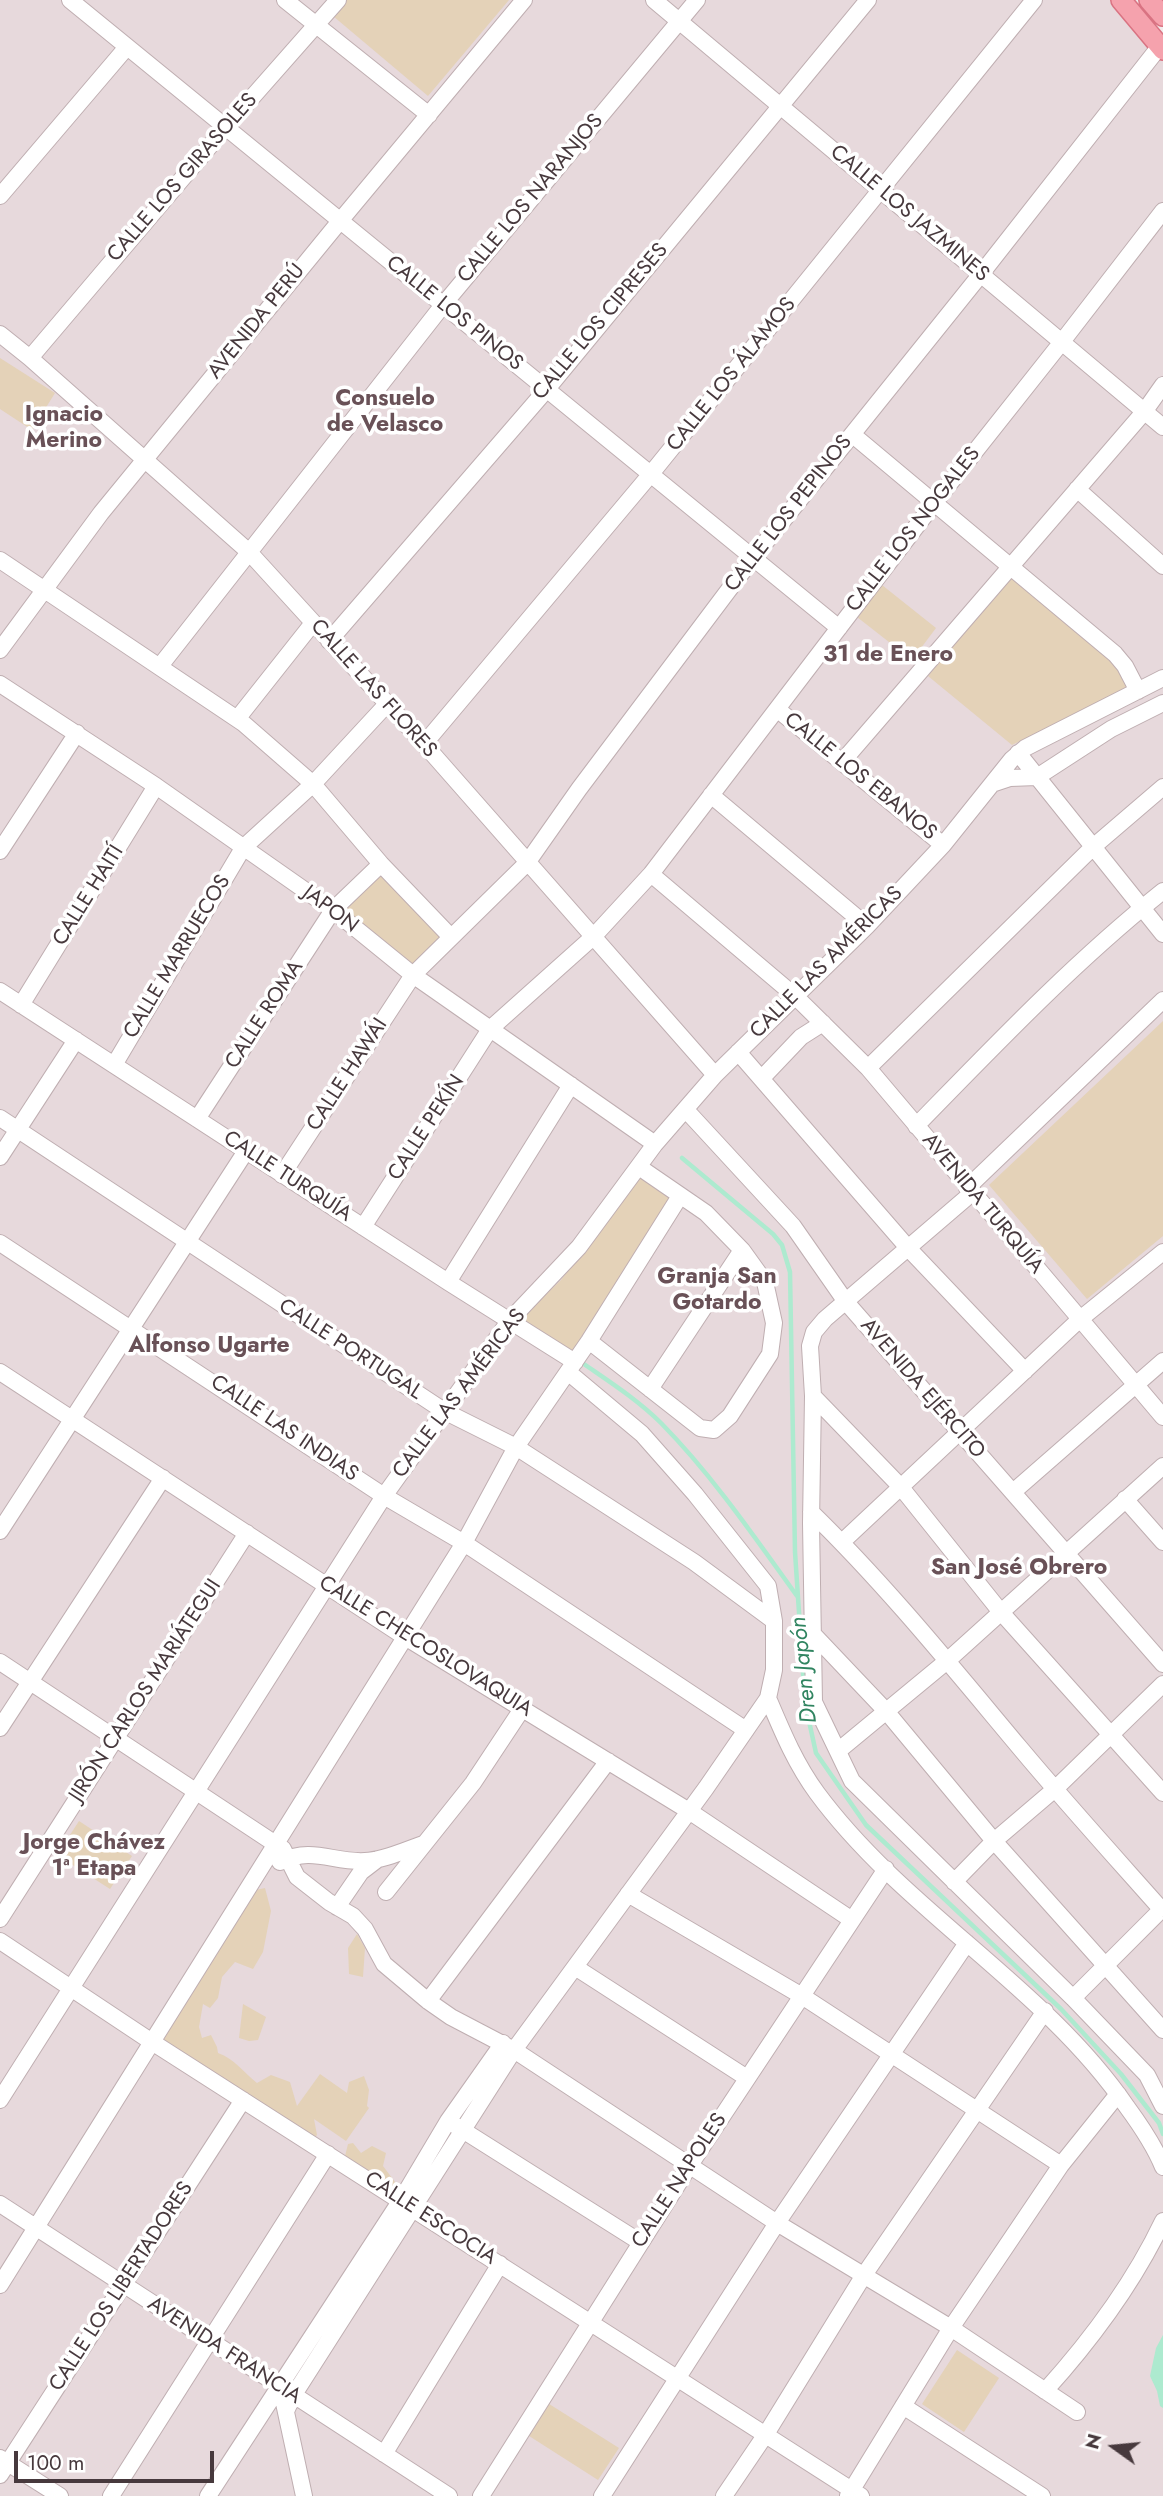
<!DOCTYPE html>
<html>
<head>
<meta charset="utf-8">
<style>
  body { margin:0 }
  #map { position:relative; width:1163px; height:2496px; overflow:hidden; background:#f4ebec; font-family:Jost,sans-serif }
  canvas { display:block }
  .north { position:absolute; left:1079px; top:2412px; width:70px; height:70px; -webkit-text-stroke:5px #fff; paint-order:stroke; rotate:285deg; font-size:19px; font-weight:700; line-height:28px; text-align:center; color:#47393d }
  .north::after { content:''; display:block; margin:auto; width:24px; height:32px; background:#47393d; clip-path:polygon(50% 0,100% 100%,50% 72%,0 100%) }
  .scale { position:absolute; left:14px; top:2451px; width:200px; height:32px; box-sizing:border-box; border:4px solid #47393d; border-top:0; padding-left:9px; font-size:21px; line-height:24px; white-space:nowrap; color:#47393d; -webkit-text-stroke:5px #fff; paint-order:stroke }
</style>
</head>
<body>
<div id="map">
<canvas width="1163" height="2496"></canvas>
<div class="north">N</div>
<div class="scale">100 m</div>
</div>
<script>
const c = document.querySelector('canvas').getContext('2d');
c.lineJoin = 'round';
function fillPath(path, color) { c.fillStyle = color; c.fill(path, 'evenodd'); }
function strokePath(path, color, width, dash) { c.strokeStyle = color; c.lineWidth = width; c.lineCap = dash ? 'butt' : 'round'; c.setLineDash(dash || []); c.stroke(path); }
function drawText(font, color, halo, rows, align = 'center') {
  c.font = font + ' Jost,sans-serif'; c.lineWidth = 7; c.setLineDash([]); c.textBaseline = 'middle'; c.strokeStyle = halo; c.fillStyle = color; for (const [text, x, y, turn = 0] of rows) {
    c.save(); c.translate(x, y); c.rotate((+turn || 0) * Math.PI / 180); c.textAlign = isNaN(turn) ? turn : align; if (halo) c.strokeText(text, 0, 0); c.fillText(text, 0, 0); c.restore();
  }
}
fillPath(new Path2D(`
  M0 0H1136L1163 33V2496H0Z`), '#e7d9dc');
fillPath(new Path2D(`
  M347 0H509L428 96 333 16Z
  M0 358 55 393 32 430 0 409Z
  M1011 575 1115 662 1128 688 1012 745 928 676Z
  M882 585 936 628 912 660 857 617Z
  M380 869 447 937 412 971 338 911Z
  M1163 1021V1236L1087 1299 989 1185Z
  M641 1176 672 1196 572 1353 520 1319 561 1280Z
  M79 1821 132 1856 110 1889 57 1855Z
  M265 1888 271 1911 263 1952 253 1969 235 1962 222 1977 218 1998 210 2008 203 2004 199 2027 202 2038 211 2035 217 2047 218 2053C235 2059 243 2072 257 2083L271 2075 290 2082 297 2106 320 2074 347 2093 349 2082 364 2076 369 2090 367 2106 369 2108 346 2141 314 2119 317 2135 312 2140 152 2042 251 1891Z
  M357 1934 365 1948 363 1977 349 1974 348 1948Z
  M243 2004 266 2017 258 2040 249 2041 239 2038Z
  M353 2143 361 2153 372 2146 386 2153 383 2166 395 2182 397 2192 344 2160 348 2144Z
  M957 2350 999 2378 964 2432 922 2404Z
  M546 2402 619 2448 598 2480 526 2434Z`), '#e4d2b8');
fillPath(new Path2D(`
  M1163 2335V2408L1160 2406 1157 2391 1150 2376 1156 2348Z`), '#adeacf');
strokePath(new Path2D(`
  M682 1158 773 1234 782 1245 790 1272 795 1552 805 1703 816 1753 866 1825 1061 2009 1121 2074 1159 2123 1163 2134
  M584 1364C610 1382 638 1400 661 1423 712 1475 754 1536 797 1596`), '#adeacf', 4.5);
const minor = new Path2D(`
  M70 0 839 628
  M285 0 429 115
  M654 0 1163 427
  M0 196 127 47
  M0 334 30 358 249 552 424 744 715 1075
  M30 358 226 127 338 0
  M853 435 1115 654 1125 666 1138 691
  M1077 489 1163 566
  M0 560 243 723 313 784 381 864 450 936
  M329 641 547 389 868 0
  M0 650 101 513 340 221 524 0
  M160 666 443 305 697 0
  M0 684 156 786 333 910 413 975 655 1144
  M777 709 943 845
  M237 719 313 623
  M424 744 650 475 1034 0
  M1018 753 1163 934
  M842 762 1144 412 1163 385
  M992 784 1010 778 1037 777 1111 729 1163 703
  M711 795 867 926
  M0 851 77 733
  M651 874 795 996 868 1068 1163 1417
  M0 991 448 1282 575 1362
  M21 1005 156 786
  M738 1052 909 1249 1025 1371
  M114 1065 243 848 313 784 387 704
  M868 1068 1093 847 1163 787
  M762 1078 801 1037 823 1023
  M686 1110 793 1226 846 1302 1163 1664
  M0 1118 444 1411 516 1447 694 1562 774 1621
  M197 1119 333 910 381 864
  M916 1126C995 1045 1074 962 1163 891
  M0 1157 76 1040
  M282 1175 413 975 527 863 579 789 752 559 981 274 1160 46
  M967 1188 1163 1000
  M972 1193 825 1319 814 1332 810 1346 813 1396 811 1523 814 1702 852 1781 1073 1998 1147 2075 1163 2106
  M363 1227 490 1029 593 937 651 874 935 502 1061 343 1163 211
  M0 1243 384 1496 464 1543 746 1730
  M448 1282 571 1085
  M589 1341 700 1428 714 1430 730 1416 770 1354 774 1323 765 1282 742 1250 706 1213 639 1167
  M0 1372 405 1637 689 1811 852 1920
  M650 1389 742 1250
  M813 1396 900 1486 1000 1611 1163 1793
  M1013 1492 1163 1361
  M1125 1499 1163 1542
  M811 1512C886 1585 953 1668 1020 1748 1066 1803 1114 1856 1161 1909
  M0 1531 246 1151
  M842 1542 1079 1320 1163 1252
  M812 1633 886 1711 994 1841 1163 2030
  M0 1662 283 1849 297 1877 329 1902 353 1916 365 1929 384 1964 428 2001 451 2017 514 2050 777 2223 951 2328 1077 2412
  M768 1698C782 1731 795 1763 817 1793 905 1912 1043 1985 1127 2107 1141 2126 1154 2145 1163 2167
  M0 1728 163 1478
  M838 1751 947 1661 1163 1466
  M280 1862C313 1846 333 1863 365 1861 385 1860 405 1850 423 1844
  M954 1882 994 1841 1055 1789 1163 1684
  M386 1892 473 1783 522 1709
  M628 1894 802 1996 1061 2165
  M337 1907 361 1872 378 1859
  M0 1919 247 1533
  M0 1941 152 2042 861 2496
  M575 1967 747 2078
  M1073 1998 1163 1908
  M428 2001 608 1761
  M0 2100 384 1496 510 1320 579 1247 655 1144 715 1075 867 926 943 845 1012 759 1025 748 1163 678
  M453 2124 640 2242
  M0 2204 449 2496
  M0 2285 464 1543 516 1447 589 1341 680 1196
  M1045 2391C1092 2339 1133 2284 1163 2221
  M284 2403 304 2496
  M903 2406 1042 2496
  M286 2411 293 2396 514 2050 706 1788 768 1698 774 1670V1621L768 1586 695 1494 642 1434 568 1372
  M384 2454 500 2264
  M0 2458 60 2496
  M0 2475 243 2100
  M111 2496 328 2154
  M208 2496 401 2200 448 2121 503 2043
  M481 2496 690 2165 886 1869
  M602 2496 777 2223 967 1943
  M724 2496 766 2434 864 2275 1045 2011
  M848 2496 951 2328 1061 2165 1118 2094`);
const major = new Path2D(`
  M1121 0 1163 50
  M1149 0 1163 16`);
strokePath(minor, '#bfaeb1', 18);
strokePath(major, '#d97382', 22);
strokePath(minor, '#fff', 16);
strokePath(major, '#f5a2ad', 19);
drawText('21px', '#47393d', '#fff', [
  ["CALLE LOS GIRASOLES",183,178,-49],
  ["CALLE LOS NARANJOS",531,199,-50],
  ["CALLE LOS JAZMINES",909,214,40],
  ["CALLE LOS PINOS",454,314,39],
  ["AVENIDA PERÚ",257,322,-51],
  ["CALLE LOS CIPRESES",601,322,-50],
  ["CALLE LOS ÁLAMOS",732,375,-51],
  ["CALLE LOS PEPINOS",789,514,-52],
  ["CALLE LOS NOGALES",914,530,-52],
  ["CALLE LAS FLORES",373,689,48],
  ["CALLE LOS EBANOS",860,777,39],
  ["CALLE HAITÍ",89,896,-58],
  ["JAPON",330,910,37],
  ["CALLE MARRUECOS",178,957,-59],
  ["CALLE LAS AMÉRICAS",827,963,-45],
  ["CALLE ROMA",265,1015,-57],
  ["CALLE HAWÁI",348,1075,-57],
  ["CALLE PEKÍN",427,1128,-57],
  ["CALLE TURQUÍA",287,1177,33],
  ["AVENIDA TURQUÍA",982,1204,50],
  ["CALLE PORTUGAL",350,1350,33],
  ["AVENIDA EJÉRCITO",922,1389,49],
  ["CALLE LAS AMÉRICAS",460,1394,-53],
  ["CALLE LAS INDIAS",284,1429,34],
  ["CALLE CHECOSLOVAQUIA",425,1647,32],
  ["JIRÓN CARLOS MARIÁTEGUI",146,1691,-57],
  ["CALLE NAPOLES",680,2181,-57],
  ["CALLE ESCOCIA",430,2219,33],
  ["CALLE LOS LIBERTADORES",122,2287,-57],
  ["AVENIDA FRANCIA",224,2351,33]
]);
drawText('bold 23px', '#695157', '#fff', [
  ["Consuelo",385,399],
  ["de Velasco",385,425],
  ["Ignacio",64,415],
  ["Merino",64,441],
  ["31 de Enero",888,655],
  ["Granja San",717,1277],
  ["Gotardo",717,1303],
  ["Alfonso Ugarte",209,1346],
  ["San José Obrero",1019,1568],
  ["Jorge Chávez",94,1843],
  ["1ª Etapa",94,1869]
]);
drawText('italic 23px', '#308460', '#fff', [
  ["Dren Japón",805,1670,-96]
]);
</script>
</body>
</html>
